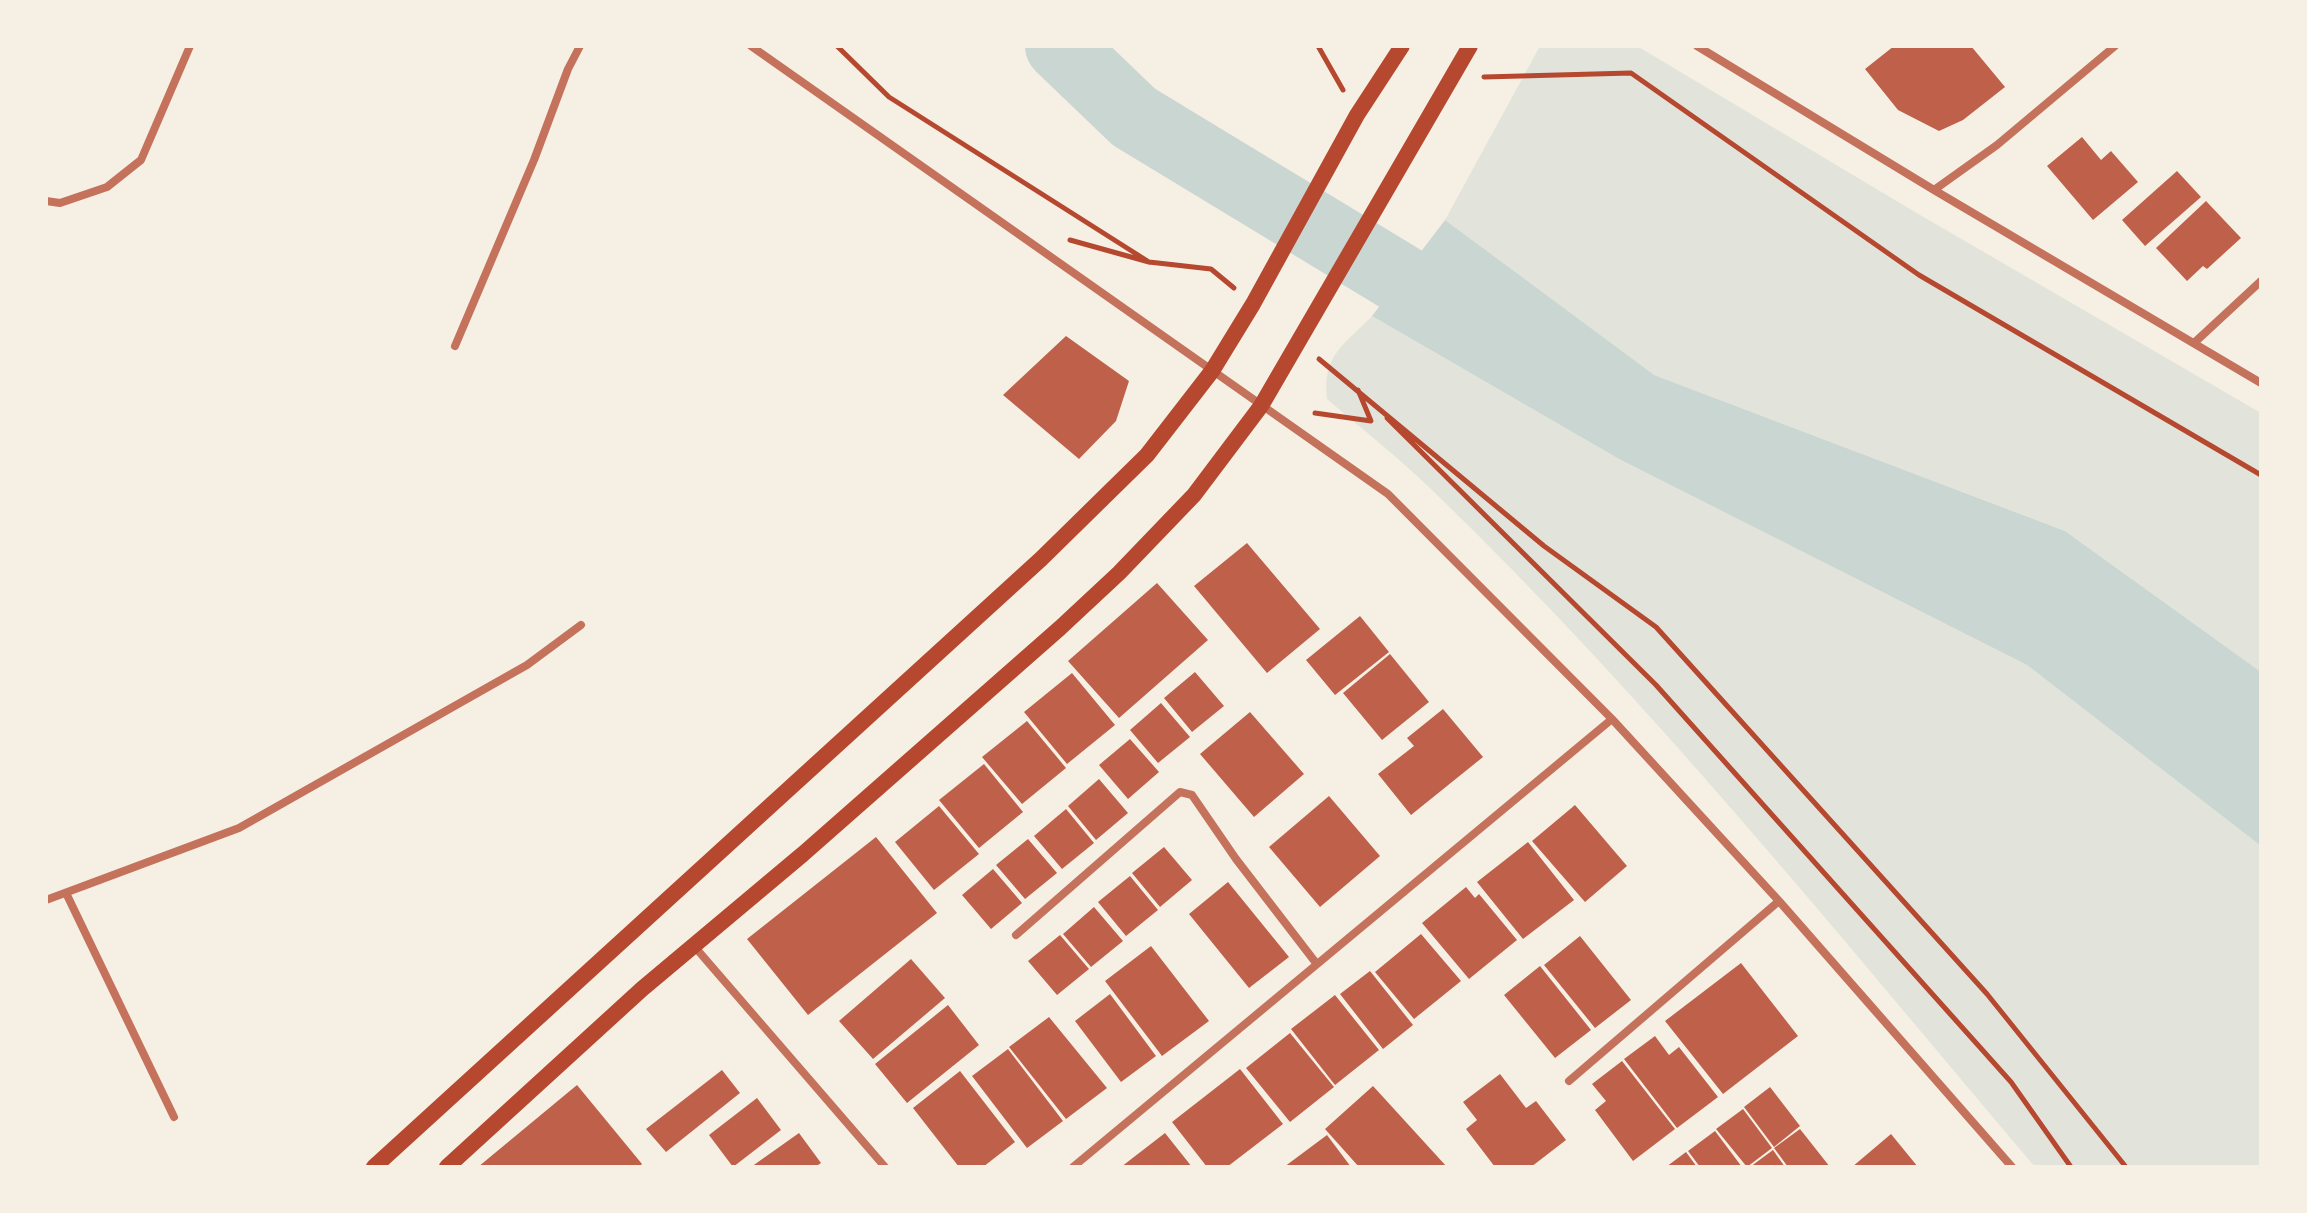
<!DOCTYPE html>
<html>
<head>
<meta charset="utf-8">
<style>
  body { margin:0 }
  #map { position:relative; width:2307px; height:1213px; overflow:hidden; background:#f6efe4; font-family:"DejaVu Sans",sans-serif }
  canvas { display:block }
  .frame { position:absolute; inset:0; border:48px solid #f6efe4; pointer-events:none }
</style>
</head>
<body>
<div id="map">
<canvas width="2307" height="1213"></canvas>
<div class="frame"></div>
</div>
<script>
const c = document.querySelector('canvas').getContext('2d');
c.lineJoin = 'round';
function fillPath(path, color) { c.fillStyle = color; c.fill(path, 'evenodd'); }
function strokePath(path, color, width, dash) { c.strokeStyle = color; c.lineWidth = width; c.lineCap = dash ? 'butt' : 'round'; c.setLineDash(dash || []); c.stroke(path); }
fillPath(new Path2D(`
  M1540 46H1637L1915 212 2261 413V672L2065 531 1646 372 1445 220Z
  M1372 316 1619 459 2027 665 2261 846V1167H2035C1840 937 1650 700 1432 490 1399 458 1362 429 1327 399 1322 355 1344 345 1372 316Z`), '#e2e4dc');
fillPath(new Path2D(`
  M1445 220 1654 375 2065 531 2261 672V846L2027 665 1619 459 1372 316Z`), '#c9d6d2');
strokePath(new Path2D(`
  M1060 46 1134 117 1482 328`), '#c9d6d2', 70);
fillPath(new Path2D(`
  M1894 46H1971L2005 87 1963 120 1939 131 1898 110 1865 69Z
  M2082 137 2101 160 2111 151 2138 182 2093 220 2047 166Z
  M2177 171 2201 197 2145 246 2122 220Z
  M2206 201 2241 238 2207 269 2203 266 2187 281 2156 248Z
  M1066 336 1129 381 1116 421 1079 459 1003 395Z
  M1247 543 1320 629 1267 673 1194 586Z
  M1157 583 1208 640 1119 718 1068 661Z
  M1360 616 1389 652 1335 695 1306 660Z
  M1390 654 1429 702 1382 740 1343 693Z
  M1195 672 1224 706 1192 732 1164 698Z
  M1072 673 1115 725 1067 764 1024 712Z
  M1161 703 1190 737 1158 763 1130 730Z
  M1443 709 1483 757 1411 815 1378 774 1414 746 1407 738Z
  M1250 712 1304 774 1254 817 1200 754Z
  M1027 721 1066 768 1022 804 982 757Z
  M1130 739 1159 772 1128 799 1099 765Z
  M984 764 1023 812 979 848 939 800Z
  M1099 779 1128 813 1096 840 1068 806Z
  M1329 796 1380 856 1320 907 1269 847Z
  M1575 805 1627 866 1585 902 1532 841Z
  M939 806 979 854 934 890 895 842Z
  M1066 809 1094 843 1062 869 1034 836Z
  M876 837 937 913 808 1015 747 939Z
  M1028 839 1057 873 1025 899 996 865Z
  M1528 842 1574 900 1523 939 1477 882Z
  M1164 847 1192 880 1160 907 1132 873Z
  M993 869 1022 903 991 929 962 895Z
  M1130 876 1158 910 1126 936 1098 902Z
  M1228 882 1289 957 1249 988 1189 914Z
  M1466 887 1475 898 1479 894 1517 940 1469 979 1422 923Z
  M1094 907 1123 941 1091 967 1063 934Z
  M1421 934 1461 981 1414 1019 1375 972Z
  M1060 935 1089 969 1057 995 1028 961Z
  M1580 936 1631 1000 1595 1028 1544 965Z
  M1151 946 1209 1021 1162 1056 1105 981Z
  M911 959 945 998 873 1059 839 1021Z
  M1741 963 1798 1036 1723 1094 1665 1021Z
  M1540 966 1591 1030 1555 1058 1504 995Z
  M1370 971 1413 1025 1383 1049 1340 994Z
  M1110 994 1156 1056 1121 1082 1075 1021Z
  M1335 995 1379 1050 1335 1085 1291 1029Z
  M948 1005 979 1045 907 1103 875 1064Z
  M1049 1017 1107 1088 1066 1119 1009 1047Z
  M1290 1033 1334 1087 1290 1122 1246 1068Z
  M1655 1036 1669 1055 1679 1047 1718 1097 1677 1128 1624 1059Z
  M1008 1049 1063 1121 1027 1148 972 1076Z
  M1622 1061 1675 1129 1633 1161 1595 1110 1606 1101 1592 1084Z
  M1240 1069 1283 1124 1227 1167H1207L1172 1122Z
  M722 1070 740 1093 666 1152 646 1129Z
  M960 1071 1015 1142 983 1167H959L913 1108Z
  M1500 1074 1526 1108 1536 1101 1566 1140 1531 1167H1495L1466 1129 1477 1120 1463 1102Z
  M577 1085 642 1164 639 1167H478Z
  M1373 1086 1447 1167H1359L1325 1129Z
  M1770 1087 1800 1126 1774 1147 1744 1107Z
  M757 1098 781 1130 733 1167 709 1135Z
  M1743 1109 1772 1148 1747 1167 1716 1129Z
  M1800 1129 1830 1167H1788L1774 1148Z
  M1715 1131 1742 1167H1700L1688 1151Z
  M799 1133 821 1163 815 1167H751Z
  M1165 1133 1192 1167H1121Z
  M1891 1134 1918 1167H1852Z
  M1327 1135 1351 1167H1284Z
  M1773 1150 1785 1167H1750Z
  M1686 1152 1697 1167H1666Z`), '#bf614a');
strokePath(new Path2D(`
  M837 46 889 97 1149 262
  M1318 46 1343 90
  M1484 77 1631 73 1919 275 2261 475
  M1070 240 1149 262 1211 269 1234 288
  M1319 359 1544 546 1656 627 1987 994 2126 1167
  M1315 413 1371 421 1358 390
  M1387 418 1656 685 2011 1082 2071 1167`), '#b5482f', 5);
strokePath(new Path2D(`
  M751 46 1388 494 1612 719 1779 901 2012 1167
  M1697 46 1934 190 2261 383
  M1934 190 1997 145 2115 46
  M46 201 60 203 107 187 141 160 190 46
  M2194 343 2261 281
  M455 346 534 160 568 69 580 46
  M66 893 174 1117
  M46 900 239 828 527 665 581 625
  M1016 935 1180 792 1192 795 1236 859 1316 963
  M694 946 885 1167
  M1569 1081 1779 901
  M1073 1167 1612 719`), '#c5725c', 8);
strokePath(new Path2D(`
  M374 1167 1041 559 1147 455 1212 371 1253 304 1357 115 1402 46
  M447 1167 642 989 803 854 1060 628 1119 573 1194 495 1261 406 1470 46`), '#b5482f', 16);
</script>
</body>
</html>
